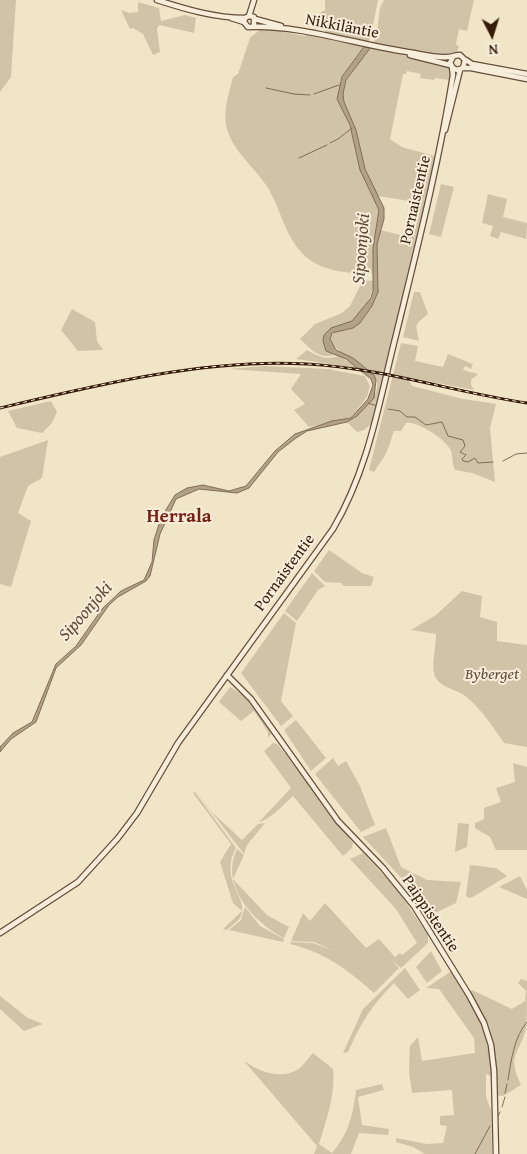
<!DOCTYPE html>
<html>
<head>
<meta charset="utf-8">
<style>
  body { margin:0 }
  #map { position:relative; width:527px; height:1154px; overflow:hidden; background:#f1e5c8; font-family:"Gentium Book Plus",serif }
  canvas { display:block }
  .north { position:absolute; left:467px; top:10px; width:50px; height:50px; -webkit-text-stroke:4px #f6eedb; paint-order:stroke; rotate:175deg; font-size:14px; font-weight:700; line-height:20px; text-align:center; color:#361c0b }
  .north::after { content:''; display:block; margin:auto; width:18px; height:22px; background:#361c0b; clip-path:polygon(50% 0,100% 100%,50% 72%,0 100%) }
</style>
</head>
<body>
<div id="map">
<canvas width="527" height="1154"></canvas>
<div class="north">N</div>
</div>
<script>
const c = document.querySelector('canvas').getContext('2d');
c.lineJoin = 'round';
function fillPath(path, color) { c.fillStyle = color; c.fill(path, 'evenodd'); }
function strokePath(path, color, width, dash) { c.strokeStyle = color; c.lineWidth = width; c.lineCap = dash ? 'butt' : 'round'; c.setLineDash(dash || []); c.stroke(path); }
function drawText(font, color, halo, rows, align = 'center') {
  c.font = font + ' "Gentium Book Plus",serif'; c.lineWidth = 4; c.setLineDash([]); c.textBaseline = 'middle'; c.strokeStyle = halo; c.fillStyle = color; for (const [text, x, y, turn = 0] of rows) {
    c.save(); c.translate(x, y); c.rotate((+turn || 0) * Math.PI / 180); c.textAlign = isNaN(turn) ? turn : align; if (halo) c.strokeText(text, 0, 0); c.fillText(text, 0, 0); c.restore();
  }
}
fillPath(new Path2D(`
  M0 0H16L11 77 0 92Z
  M325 0H378L372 30H366L372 31 370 39 342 77 341 105 352 132 360 170 379 209 373 248V274C351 273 329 273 310 260 285 242 282 209 266 185 254 167 233 151 227 129 222 112 229 94 233 77L238 74 250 38 262 28 305 36 307 33 322 36 328 28 317 27 321 12 325 10Z
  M384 0H474L467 31 459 29 456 44 459 47 456 54 451 56 372 46 378 33 380 32 377 31 380 8Z
  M138 2 159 8 161 21 185 15 196 18 194 33 159 25 157 29 160 52 153 55 143 34 133 28 130 29 121 10 129 13 138 12Z
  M371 47 449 67 452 74 449 80 435 78 434 80 420 78 421 74 407 71 406 74H403L390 139 402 147 438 157 375 421 364 430 357 432 347 422C356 417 361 411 368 404 403 366 329 361 330 335L360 323 372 306 378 292 377 244 380 230 409 237 412 219 409 201 378 196 369 180 360 155 356 130 344 102 343 94 346 80Z
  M441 184 454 187 441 237 429 234Z
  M488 194 507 199 503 217 527 223 526 239 501 232 498 239 490 236 493 226 482 223Z
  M363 280 373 281C373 299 362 318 344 325 336 329 331 328 324 335L334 355C319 360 310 348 300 339L315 324 342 313 350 306Z
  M414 292H420L428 314C413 327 416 322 419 341L403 337Z
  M72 309 95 322 97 341 103 350 78 351 61 330Z
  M401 343 418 346 415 361 443 367 448 354 473 364 471 369 465 366 463 370 478 374 471 380V385L474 390 407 377 412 386 463 399 496 404 490 428 495 482 472 473 455 470C452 464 453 457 451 451 446 439 417 421 406 423L401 431H394C391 438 390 445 387 451 386 455 377 467 374 472L369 470Z
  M307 350C319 357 326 360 339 356L358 368 296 359Z
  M265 366 328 369 365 376 370 386 367 397 351 418 309 427 294 410 305 404 291 389 301 374 229 369Z
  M51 401 57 412 52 423 42 433 17 428 8 411Z
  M48 440 42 478 28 486 18 513 31 521 11 587 0 584V457Z
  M329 550 362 573 374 577 371 586H344L341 583 325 582 314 571Z
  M312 573 325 586 318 590 297 621 285 611Z
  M462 591 482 596 480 617 497 622V641L527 645V747L504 743C492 726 481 708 464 695 455 689 437 687 434 673 432 661 436 646 436 634L411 630 436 615Z
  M284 613 296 623 281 701 293 716 281 726 241 673Z
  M230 687C249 696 261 716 272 733L268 738V732L254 711 241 721 219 702Z
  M296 720 326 758 311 771 284 730Z
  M273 743 277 744 287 756 353 843 352 848 343 856 293 796C283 805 271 819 259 822L291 788 264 751Z
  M333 758 338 766 346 761 360 786 375 825 361 832 315 774Z
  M513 763 527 767V850H496L490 837 475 828V823L484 819V808L501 802 496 788 515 782Z
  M195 792 236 848C218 879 250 901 241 916 238 922 231 926 227 930L223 929 242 911 233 903 220 862 231 844 193 793Z
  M197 793 214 814 242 840 258 824 265 823 247 845 244 854Z
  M458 823 469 824 467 847 455 852Z
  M386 828 401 867 427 880 461 882 456 903 429 916 406 883 363 837Z
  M237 849 244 855 233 879 267 915 289 927 284 938C255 923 219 886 237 849Z
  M363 853 396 888 428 935V943L401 968 391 960 399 968 374 993C348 970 324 952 290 944L291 942 313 943 334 951 314 942 291 941 303 913 310 921 325 903 366 948 379 939 395 957 400 953 402 955 417 943 396 909 350 859Z
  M470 865 496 868 507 876 473 897 468 898 466 895Z
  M520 876 527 890V899L499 887Z
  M245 907 260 926 284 939 283 942 229 930 241 920Z
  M431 951 442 971 427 983 416 967Z
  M405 968 420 990 408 999 394 983C370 1008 362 1021 348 1052L343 1053 363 1009Z
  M453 970 469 994 472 990 512 1009 525 1001 526 991 518 983 521 979 527 981C527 996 527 1015 526 1029 518 1057 507 1054 521 1085L503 1096 494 1095V1077L486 1074V1097L491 1110 492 1154H425L413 1147 396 1142V1138L427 1144 443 1143 447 1126 440 1125V1116L454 1115 452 1090 412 1093 409 1071 410 1046 418 1037 422 1061 475 1053 474 1038 439 989 426 988Z
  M0 996 28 1018 43 1024 24 1031 0 1009Z
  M313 1053 333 1069C336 1093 326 1121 319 1144L332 1153C349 1133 353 1115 356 1090L382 1084 384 1090 358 1097 362 1125 389 1129 388 1135 359 1133 351 1154H314L317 1146 244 1061C259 1071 279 1080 297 1070 303 1067 308 1058 313 1053Z`), '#d1c3a8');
const water = new Path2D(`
  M365 46 371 47 346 80 343 94 344 102 356 130 365 169 384 208V219L377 244 378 292 372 306 360 323 353 328 332 333 330 339 336 350 353 358 374 375 376 380 374 398 357 416 347 422 307 431 296 438 278 452 249 488 237 493 199 489 176 499 160 534 150 576 146 581 118 597 109 605 81 645 56 668 36 722 11 739 0 752V747L13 733 32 722 56 664 76 646 102 609 121 591 144 580 152 562 154 540 161 518 175 495 187 488 203 485 229 491 246 486 275 451 295 434 332 421 351 418 368 399 373 385 371 379 346 359 326 351 323 341 324 335 331 328 352 321 371 298 373 291V248L379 210 360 170 350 125 337 99 342 77Z`);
fillPath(water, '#b1a188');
strokePath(water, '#806c56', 1);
strokePath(new Path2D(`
  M266 88 294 94 310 95
  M314 94 339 85
  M330 143 338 139 352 128
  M299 158 327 145
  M368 403 377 406
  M388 409 400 411 407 417H415L426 425 442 422 448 436 463 440 465 446 460 452 466 455 462 459 463 461 468 462 475 458 478 463 493 462
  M503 461 516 454 527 453
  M508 1080C511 1061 514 1037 527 1022
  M505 1093 507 1084
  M502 1107 505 1097
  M498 1116 500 1112
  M475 1154 490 1126`), '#806c56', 1);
const minor = new Path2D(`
  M157 0C185 9 215 18 245 18
  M249 16 254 0
  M231 18 244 22
  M255 19 281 26
  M254 26V17L249 16 245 18 244 22 248 27C299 24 361 46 414 53 425 55 437 58 448 57 453 57 455 55 460 55L465 60 463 68 457 70 453 68 450 63 453 57
  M410 55 450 65
  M466 60 472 64 527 74
  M463 68H471L527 79
  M445 130 460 70
  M227 675 251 699 338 821 383 868 414 906 469 995 484 1023 491 1045 494 1071 496 1154
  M0 933 78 882 118 838 137 813 178 743 333 529C369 468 379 402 396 335 417 249 439 163 453 75L452 67`);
strokePath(minor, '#654e3a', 7);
strokePath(minor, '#f6eedb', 4.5);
const rail = new Path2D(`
  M0 408C96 385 208 358 307 364 381 368 454 392 527 403`);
strokePath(rail, '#361c0b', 3);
strokePath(rail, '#f6eedb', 1, [4]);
drawText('16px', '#361c0b', '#f6eedb', [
  ["Nikkiläntie",342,27,11],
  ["Pornaistentie",416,200,-77],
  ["Pornaistentie",285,573,-54],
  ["Paippistentie",430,914,56]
]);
drawText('italic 16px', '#644e3a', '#f6eedb', [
  ["Byberget",492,675]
]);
drawText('italic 18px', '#614b37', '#f6eedb', [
  ["Sipoonjoki",362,249,-86],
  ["Sipoonjoki",86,612,-49]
]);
drawText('bold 19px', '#7a1f14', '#f6eedb', [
  ["Herrala",179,517]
]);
</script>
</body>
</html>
